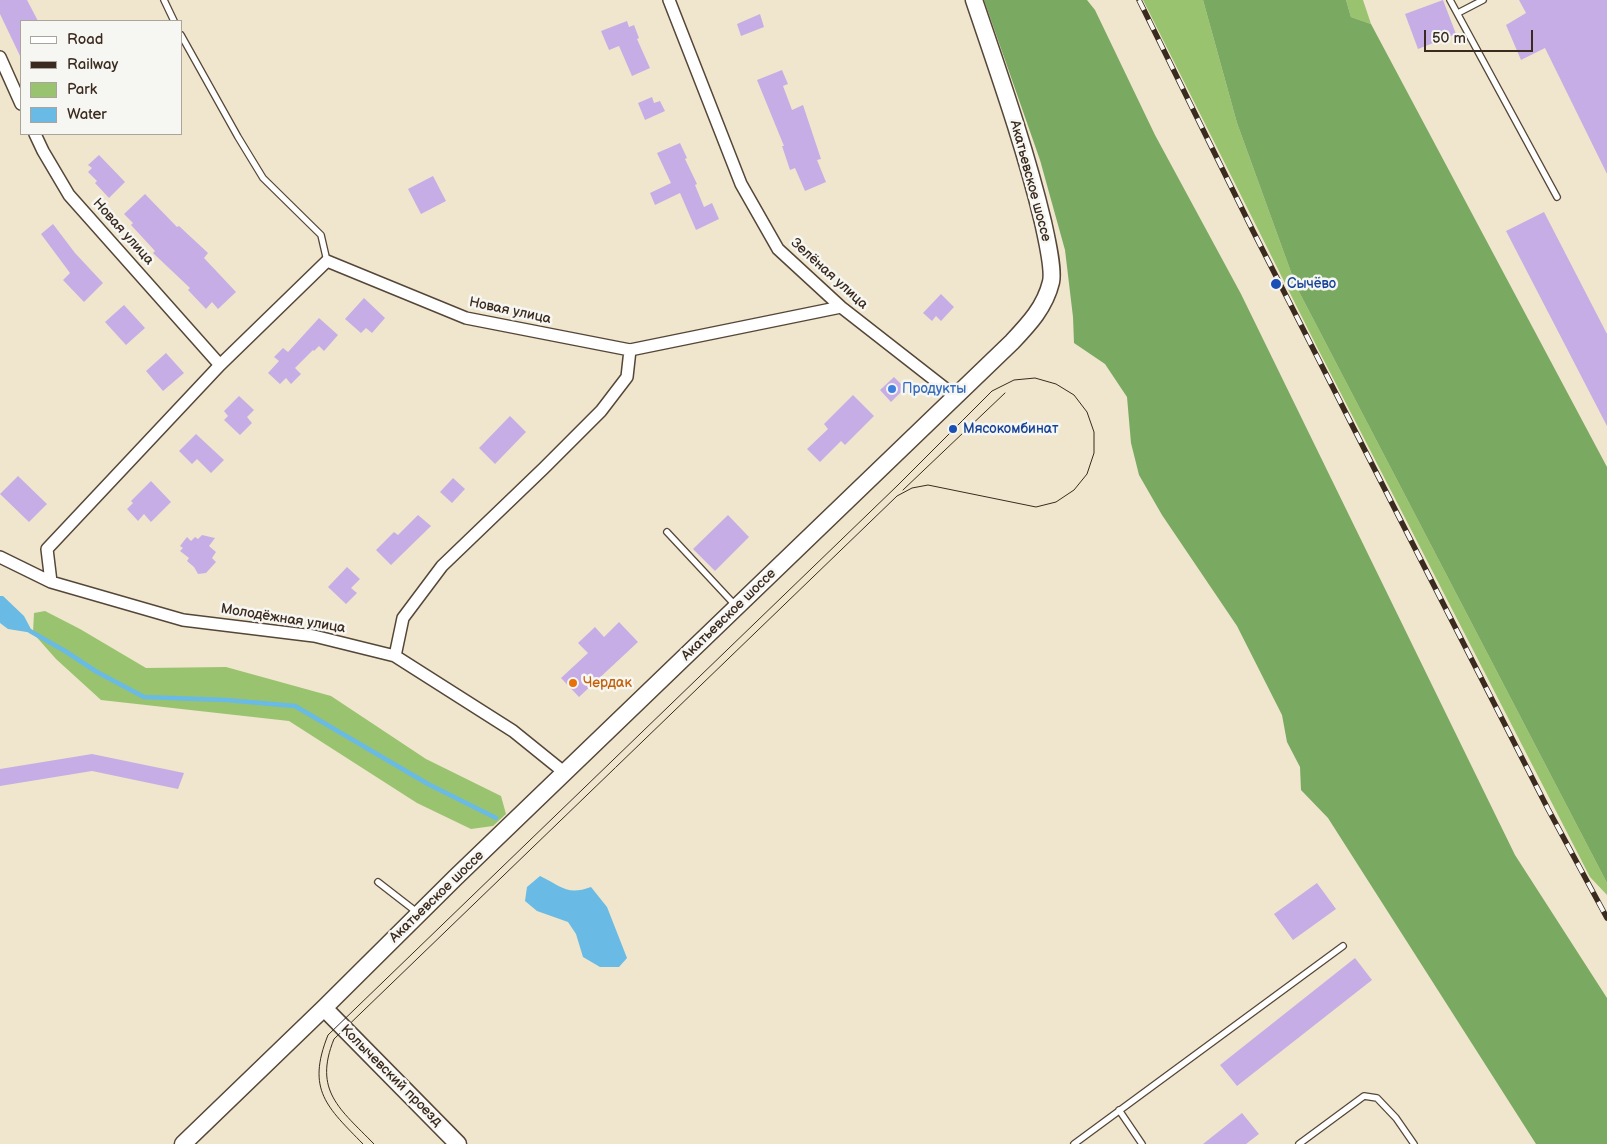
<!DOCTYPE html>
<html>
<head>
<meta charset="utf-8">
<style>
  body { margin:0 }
  #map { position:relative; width:1607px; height:1144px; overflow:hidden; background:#efe6cd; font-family:"Balsamiq Sans",sans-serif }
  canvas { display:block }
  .legend { position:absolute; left:20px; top:20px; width:162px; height:115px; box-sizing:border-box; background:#f6f6f2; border:1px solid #aba49d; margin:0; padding:6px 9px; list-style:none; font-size:15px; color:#3b2a1e }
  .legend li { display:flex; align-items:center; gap:10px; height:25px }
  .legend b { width:25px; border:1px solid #aba49d }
  .scale { position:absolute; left:1424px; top:30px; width:109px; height:22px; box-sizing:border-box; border:2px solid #3b2a1e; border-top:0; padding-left:6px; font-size:15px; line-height:18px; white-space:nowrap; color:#3b2a1e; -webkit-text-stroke:4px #f6f6f2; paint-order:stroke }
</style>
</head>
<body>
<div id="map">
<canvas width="1607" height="1144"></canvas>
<ul class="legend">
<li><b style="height:6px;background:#fff"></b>Road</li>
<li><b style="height:6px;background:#3b2a1e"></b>Railway</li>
<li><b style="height:14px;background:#99c36f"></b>Park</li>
<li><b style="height:14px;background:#69bae4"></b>Water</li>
</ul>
<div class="scale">50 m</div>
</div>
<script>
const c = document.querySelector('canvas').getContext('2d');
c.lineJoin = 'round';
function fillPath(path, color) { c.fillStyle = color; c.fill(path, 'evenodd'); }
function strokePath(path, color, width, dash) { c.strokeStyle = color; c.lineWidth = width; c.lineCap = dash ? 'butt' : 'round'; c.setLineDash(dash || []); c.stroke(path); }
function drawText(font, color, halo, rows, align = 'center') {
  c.font = font + ' "Balsamiq Sans",sans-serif'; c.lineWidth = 5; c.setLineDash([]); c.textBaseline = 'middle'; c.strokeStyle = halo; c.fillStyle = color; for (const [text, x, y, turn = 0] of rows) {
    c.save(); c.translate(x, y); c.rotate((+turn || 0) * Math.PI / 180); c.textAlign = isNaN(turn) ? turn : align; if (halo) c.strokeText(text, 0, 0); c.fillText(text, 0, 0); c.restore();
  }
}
fillPath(new Path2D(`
  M1143 0H1203L1237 123 1296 286 1607 883V895L1590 877 1318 349Z
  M1346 0H1363L1371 24 1351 17Z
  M45 611 80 629 146 668 226 667 331 696 426 759 501 796 506 814 493 826 471 829 417 803 289 721 101 700 56 659 33 633 34 613Z`), '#99c36f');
fillPath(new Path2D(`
  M984 0H1087L1095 10 1155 135 1241 294 1515 855 1607 998V1144H1536L1328 818 1301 790 1300 767 1287 742 1282 715 1237 626 1162 515 1139 475 1131 443 1127 397 1105 364 1074 343 1073 317 1065 250 1040 160Z
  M1203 0H1346L1351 17 1371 24 1607 467V883L1296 286 1237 123Z`), '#7aa962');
fillPath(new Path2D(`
  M0 596H3L24 616 33 633 8 629 0 623Z
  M540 876C561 886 567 896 591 887L607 907 627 958 619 967H600L583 957 576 934 568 922 537 911 525 901 527 887Z`), '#69bae4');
strokePath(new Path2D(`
  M30 631 65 651 97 672 144 697 226 700 295 706 428 784 496 818`), '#69bae4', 4.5);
fillPath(new Path2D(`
  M0 0H27L38 21H21V58L0 14Z
  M1443 0 1456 34 1418 49 1405 14Z
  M1519 0H1607V174L1545 48 1521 60 1506 25 1526 13Z
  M760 14 764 27 741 36 737 24Z
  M627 21 629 27 634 25 639 38 637 39 650 68 632 76 619 46 609 50 601 31Z
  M782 70 788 84 783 86 792 110 803 105 821 159 817 160 826 182 805 191 795 168 790 170 782 146H784L757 80Z
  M652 97 654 103 660 101 665 111 645 120 638 103Z
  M680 143 687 158 685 159 697 184 695 185 704 207 712 203 719 219 696 230 680 193 655 205 650 193 671 183 657 153Z
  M99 155 125 182 109 198 95 183 97 181 88 172 92 168 88 165Z
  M433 176 446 201 421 214 408 189Z
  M145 194 177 227 179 226 208 253 204 258 236 292 218 309 212 302 206 309 188 290 190 288 153 253 155 251 131 225 133 223 124 214Z
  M1544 212 1607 334V426L1506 231Z
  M53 224 75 253 103 283 84 302 63 280 70 273 41 234Z
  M941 294 954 307 941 321 936 316 932 321 923 313Z
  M364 298 385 318 372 333 366 328 361 333 345 319Z
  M124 305 145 328 126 345 105 322Z
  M319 318 338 335 324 351 319 346 314 351 313 350 295 368 301 374 291 384 286 378 280 384 268 373 279 361 274 357 283 348 288 352Z
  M166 353 184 373 163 391 146 371Z
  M894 377 905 388 891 402 880 390Z
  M853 395 874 416 845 445 841 441 820 462 807 449 828 429 824 424Z
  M239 396 254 410 247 417 252 423 240 435 224 420 228 416 224 411Z
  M510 416 526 432 495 464 479 448Z
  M196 434 224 460 211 473 197 459 192 464 179 451Z
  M18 476 47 504 29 522 0 494Z
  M453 478 465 489 452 503 440 492Z
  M151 481 171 502 151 522 144 514 138 521 127 509 133 503 131 501Z
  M418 515 431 526 391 565 376 550 394 532 398 535Z
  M728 515 749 537 715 571 693 549Z
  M202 535 215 538 209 546 216 552 212 558 216 562 206 573 198 574 194 567 187 561 189 558 180 551 183 548 180 546 187 537 191 541 195 537 198 539Z
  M347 567 360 579 351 588 357 593 346 604 328 587Z
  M619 622 638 642 579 697 561 678 588 653 578 643 595 627 604 637Z
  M92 754 184 773 178 789 92 771 0 786V769Z
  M1317 883 1336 909 1293 940 1274 914Z
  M1355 958 1372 980 1237 1086 1220 1065Z
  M1242 1113 1259 1134 1246 1144H1203Z`), '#c7ade5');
const lane = new Path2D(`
  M164 0 174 21
  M1450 0 1557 197
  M1458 13 1483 0
  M181 35 238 137 263 178 321 235 327 261
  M667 532 735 605
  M378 882 418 913
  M1119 1110 1142 1144
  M1074 1144 1343 946
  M1299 1144 1364 1096 1377 1098 1396 1118 1414 1144`);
const street = new Path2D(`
  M669 0 741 184 778 249 841 307 955 396
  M0 57 21 104
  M35 134 43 151 69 195 220 365
  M0 557 51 582 183 620 314 636 395 656 513 731 565 773
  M51 582 47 549 220 365 327 261 466 318 630 350 841 307
  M395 656 403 618 442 566 544 468 601 411 627 377 630 350`);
const secondary = new Path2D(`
  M324 1008 458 1144
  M183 1144 324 1008 456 877 1012 342C1029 324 1045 307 1051 282 1054 269 1046 236 1043 222 1025 147 999 74 974 0`);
strokePath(lane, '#564638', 8);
strokePath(street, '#564638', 14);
strokePath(secondary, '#564638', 19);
strokePath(lane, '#fff', 5.5);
strokePath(street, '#fff', 11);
strokePath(secondary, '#fff', 16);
strokePath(new Path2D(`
  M903 490 1005 393
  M363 1144C327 1107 306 1090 328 1035L898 485 992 391 1014 380 1035 378 1056 384 1074 395 1087 412 1094 432V453L1087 474 1074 490 1056 502 1036 507 928 485 912 488 897 496 334 1039C313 1091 340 1109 374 1144`), '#3b2a1e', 1);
const rail = new Path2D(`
  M1139 0 1253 231 1548 809 1607 918`);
strokePath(rail, '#3b2a1e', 5.5);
strokePath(rail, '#f6f6f2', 4, [11]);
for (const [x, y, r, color] of [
  [1276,284,6,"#1a4fb4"],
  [892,389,5,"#3f7fe0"],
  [953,429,5,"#1a4fb4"],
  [573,683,5,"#e8710a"]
]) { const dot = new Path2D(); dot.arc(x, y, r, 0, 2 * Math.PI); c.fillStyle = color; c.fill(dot); strokePath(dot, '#f6f6f2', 2); }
drawText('14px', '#3b2a1e', '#f6f6f2', [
  ["Акатьевское шоссе",1030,181,75],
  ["Новая улица",123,232,48],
  ["Зелёная улица",829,274,42],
  ["Новая улица",510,311,12],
  ["Акатьевское шоссе",729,615,-44],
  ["Молодёжная улица",283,619,9],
  ["Акатьевское шоссе",437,897,-44],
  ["Колычевский проезд",391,1076,45]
]);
drawText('14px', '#164399', '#f6f6f2', [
  ["Сычёво",1287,284],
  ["Мясокомбинат",963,429]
], 'left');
drawText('14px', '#366cbe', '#f6f6f2', [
  ["Продукты",902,389]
], 'left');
drawText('14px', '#c56008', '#f6f6f2', [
  ["Чердак",583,683]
], 'left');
</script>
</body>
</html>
